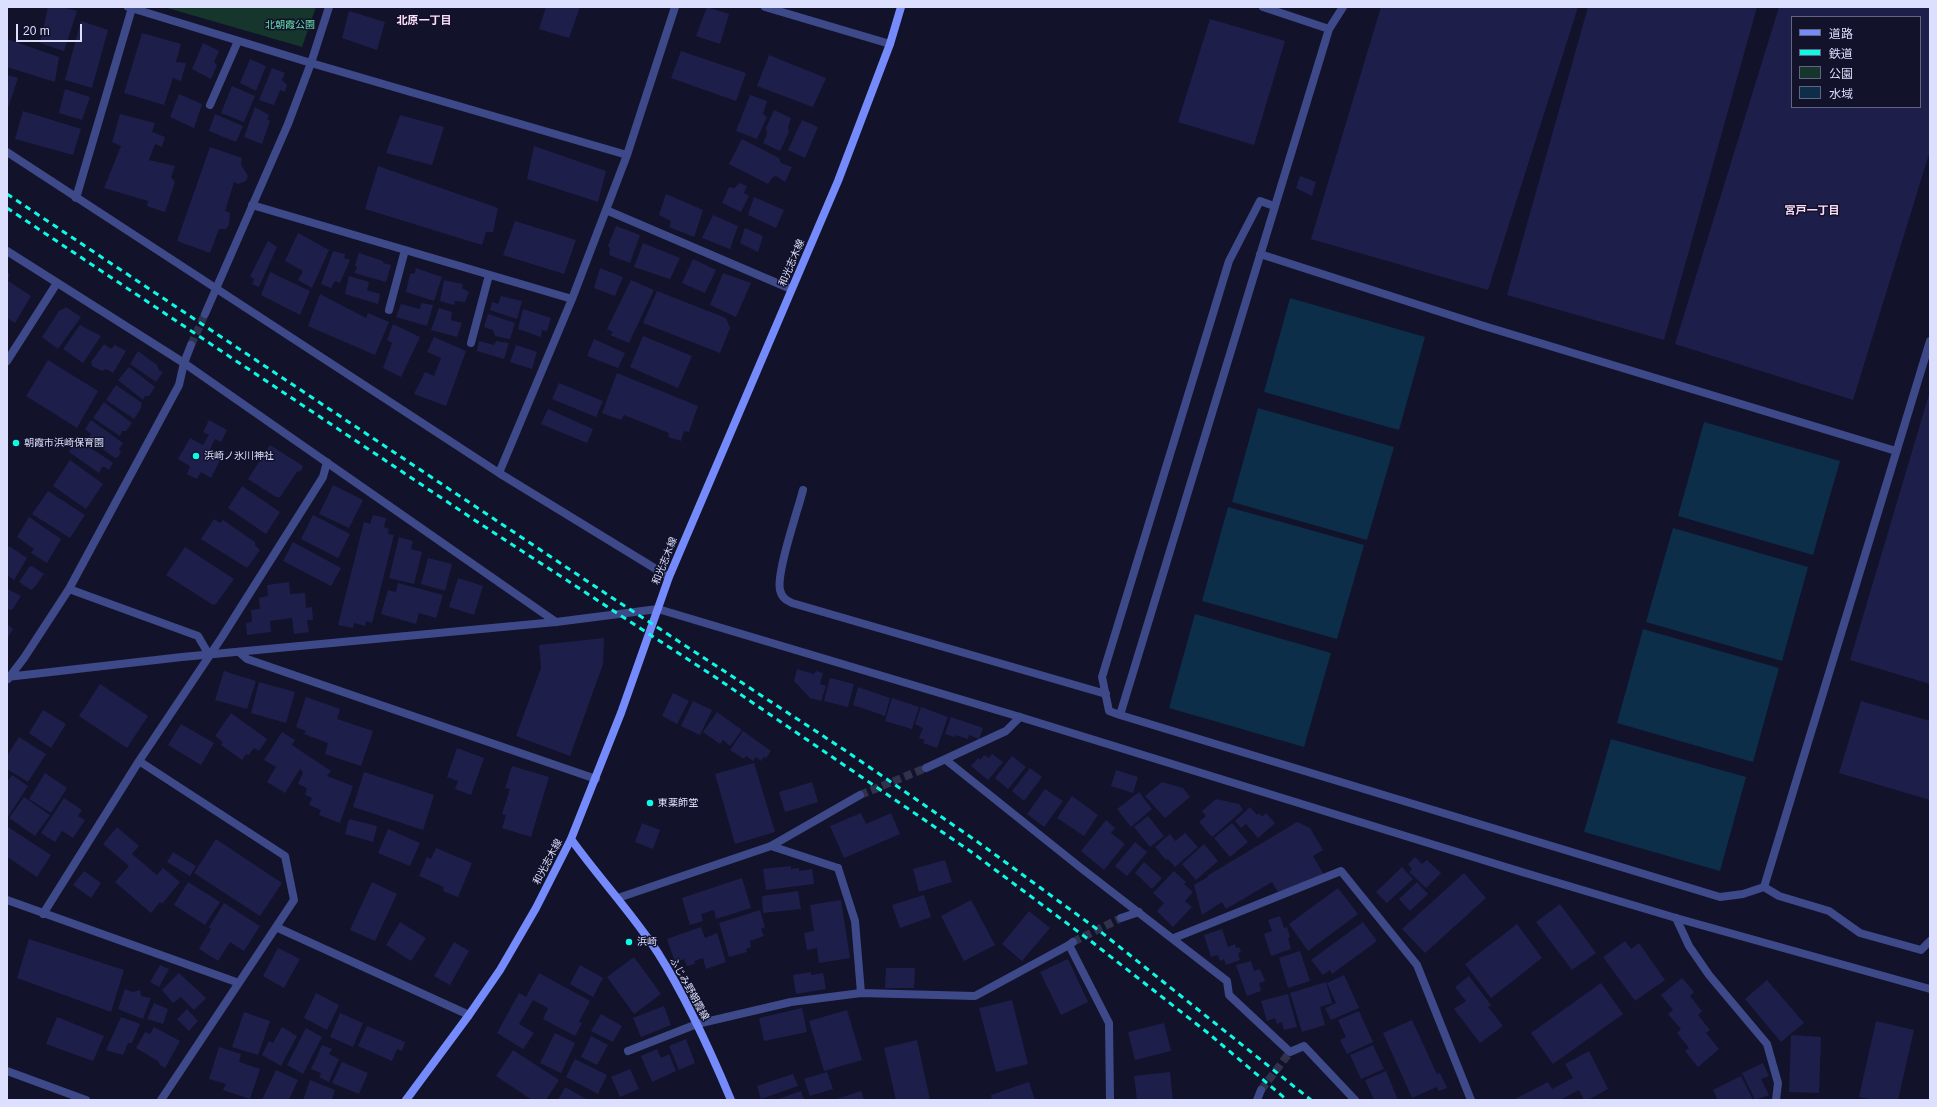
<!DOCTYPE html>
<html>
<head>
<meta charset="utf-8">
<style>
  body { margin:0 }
  #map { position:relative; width:1937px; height:1107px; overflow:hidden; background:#12122b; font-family:Arial,"Noto Sans JP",sans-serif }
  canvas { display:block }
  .frame { position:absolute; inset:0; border:8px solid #dcdffe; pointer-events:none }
  .legend { position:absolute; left:1791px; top:16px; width:130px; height:92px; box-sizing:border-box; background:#12122b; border:1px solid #63647f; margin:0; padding:5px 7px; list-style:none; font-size:12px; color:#dcdffe }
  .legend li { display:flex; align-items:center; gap:8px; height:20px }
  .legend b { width:20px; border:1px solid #63647f }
  .scale { position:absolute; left:16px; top:24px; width:66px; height:18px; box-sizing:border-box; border:2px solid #dcdffe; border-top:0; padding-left:5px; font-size:12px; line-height:14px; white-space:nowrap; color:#dcdffe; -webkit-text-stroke:3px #12122b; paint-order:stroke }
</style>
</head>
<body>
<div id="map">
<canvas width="1937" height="1107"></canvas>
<div class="frame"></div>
<ul class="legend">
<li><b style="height:5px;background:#758bfc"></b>道路</li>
<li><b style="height:5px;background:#0cfbe5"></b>鉄道</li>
<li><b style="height:11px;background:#15352d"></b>公園</li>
<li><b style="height:11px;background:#0c2e49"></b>水域</li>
</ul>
<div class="scale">20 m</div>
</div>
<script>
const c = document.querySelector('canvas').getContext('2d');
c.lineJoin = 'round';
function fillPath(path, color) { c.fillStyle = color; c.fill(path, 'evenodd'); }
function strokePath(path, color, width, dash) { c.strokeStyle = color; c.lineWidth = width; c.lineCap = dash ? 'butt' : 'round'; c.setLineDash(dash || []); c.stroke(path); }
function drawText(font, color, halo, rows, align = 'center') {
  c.font = font + ' Arial,"Noto Sans JP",sans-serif'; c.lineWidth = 3; c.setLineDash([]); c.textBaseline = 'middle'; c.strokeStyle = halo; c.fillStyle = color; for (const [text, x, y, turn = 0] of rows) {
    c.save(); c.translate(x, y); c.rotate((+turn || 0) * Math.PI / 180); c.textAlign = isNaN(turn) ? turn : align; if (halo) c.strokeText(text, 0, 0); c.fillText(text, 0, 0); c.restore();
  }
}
fillPath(new Path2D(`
  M164 7H316L302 47Z`), '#15352d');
fillPath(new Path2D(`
  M1290 298 1425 337 1399 430 1264 392Z
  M1258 408 1394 447 1367 540 1232 502Z
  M1704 422 1840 461 1813 555 1678 516Z
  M1228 507 1364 545 1337 639 1202 601Z
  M1673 528 1808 567 1782 661 1646 622Z
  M1195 614 1331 653 1304 747 1169 708Z
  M1643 629 1779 668 1753 762 1617 723Z
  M1611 739 1746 777 1720 871 1584 832Z`), '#0c2e49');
fillPath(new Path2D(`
  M48 7H62L77 11 64 51 40 43Z
  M546 7H580L569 38 539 29Z
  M707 7 729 14 720 44 696 36Z
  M1381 7H1578L1488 290 1311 239Z
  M1588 7H1757L1664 340 1507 295Z
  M1779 7H1930V151L1853 400 1675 344ZM1792 17H1920V107H1792Z
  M349 11 385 22 377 50 342 38Z
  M1210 19 1285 41 1254 145 1178 122Z
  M81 21 108 30 92 88 65 80Z
  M142 33 181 44 176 62 186 63 181 81 173 78 164 105 124 93Z
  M7 39 59 57 55 82 7 67Z
  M203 43 219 51 214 62 217 65 211 79 192 69Z
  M681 51 746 73 736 101 671 78Z
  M769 55 826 78 813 107 757 86Z
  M250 59 266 66 256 91 240 83Z
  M272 68 285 73 282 80 287 85 285 92 280 90 274 105 259 100Z
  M7 75 18 78 7 111Z
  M232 86 255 96 244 122 221 113Z
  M65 89 90 97 82 120 59 113Z
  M179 94 202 104 194 128 170 117Z
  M750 95 767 101 763 114 767 117 757 139 736 131Z
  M255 107 269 115 267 119 270 121 262 144 244 137Z
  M774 110 791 118 788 127 789 132 780 151 763 143 767 134 766 128Z
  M23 111 81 129 73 155 15 139Z
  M120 114 155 123 152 132 165 137 162 147 155 144 149 160 175 166 171 177 175 182 165 212 147 206 148 201 104 188 121 146 112 142Z
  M215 114 243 126 236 142 209 131Z
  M400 115 444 127 432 165 386 153Z
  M802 120 818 127 805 158 788 150Z
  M742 139 779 158 781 163 792 167 785 182 776 176 773 177 768 184 729 164Z
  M534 146 606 171 598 202 527 179Z
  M210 147 242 158 241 165 248 176 246 181 238 184 234 182 225 211 230 213 229 225 226 229H219L210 253 177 241Z
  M378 166 498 208 493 232H486L482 245 365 209Z
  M1300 176 1316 182 1312 196 1296 188Z
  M739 183 747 186 744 193 749 196 741 212 722 203 729 187 735 188Z
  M666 194 703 210 694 237 669 227 671 221 659 215Z
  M754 197 784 210 776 228 748 215Z
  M713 215 738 226 730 249 702 238Z
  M515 221 576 240 564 274 503 255Z
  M616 226 640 235 630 263 609 255 610 248 608 246Z
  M745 228 763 236 758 252 740 243Z
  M298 233 329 250 312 288 298 280 303 271 285 261Z
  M268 241 277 247 259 287 252 284 254 279 250 276Z
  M643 243 680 258 670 279 634 267Z
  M333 251 345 254 344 258 350 260 340 283 335 281 331 288 321 284Z
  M359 253 383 261V263L391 265 386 282 354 273 357 268 355 265Z
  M693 259 716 270 705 293 682 283Z
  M416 268 442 277 434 301 406 292 410 274 415 273Z
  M600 268 623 277 615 296 594 288Z
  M7 272 10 274 8 281 31 296 15 323 7 318Z
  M270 272 310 291 300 315 261 295Z
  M723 273 751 283 736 317 710 305Z
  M349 276 369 282 367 290 380 294 378 304 345 294Z
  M444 280 463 284 462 288 469 292 465 302 455 301 454 305 440 301Z
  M631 280 654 290 629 343 610 335 613 332 607 329Z
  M657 291 726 318 730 328 720 353 643 323Z
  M320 294 366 318 368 313 389 322 375 355 308 326Z
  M501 296 522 301 517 319 490 310 492 302 498 304Z
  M421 303 433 305 427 326 396 317 401 304 420 309Z
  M66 307 81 317 58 349 42 337 59 311Z
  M439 308 452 312 451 320 462 323 457 337 431 330Z
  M523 309 551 318 547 331 542 330 541 337 518 329Z
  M488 314 515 323 510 339 495 336 493 330 484 327Z
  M393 324 420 337 401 377 383 368 392 343 387 340Z
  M80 325 101 336 83 363 63 349Z
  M643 336 692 356 678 388 630 367Z
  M434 337 466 351 446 406 414 394 425 372 434 376 441 358 427 352Z
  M594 339 625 353 618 368 587 356Z
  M479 341 494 345 496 341 509 343 504 359 477 351Z
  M104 344 111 349 115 345 126 351 113 373 106 369 102 371 92 366 91 362Z
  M516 345 537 352 532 369 510 362Z
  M138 351 157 365 159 370 163 372 156 382 130 364Z
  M48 360 98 391 77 428 26 396Z
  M129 367 155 387 149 396H145L143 400 118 380Z
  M617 373 698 406 689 432 684 431 681 441 668 437 669 433 624 415 621 420 602 413Z
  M559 383 603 401 596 417 552 399Z
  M116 385 142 403 140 410 134 419 106 400Z
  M1930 391V684L1850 660Z
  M104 402 132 423 126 431H122L120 436 93 418Z
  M548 409 593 429 587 443 541 424Z
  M91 420 123 443 119 449 121 452 118 457 115 458 88 439 91 434 85 429Z
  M209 420 227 430 221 442 215 439 210 449 222 456 211 478 201 472 197 479 187 474 190 466 178 459 190 438 203 445 209 435 203 432Z
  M75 443 83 448 88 446 113 463 109 470 105 467H102L99 473 69 452Z
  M270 445 303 466 301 471 297 472 280 497H276L248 479Z
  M70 460 103 484 86 509 53 486Z
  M333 485 363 500 349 528 319 514Z
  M242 486 280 512 266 534 228 508Z
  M48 491 85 515 70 538 32 514Z
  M313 515 350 534 338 558 301 539Z
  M373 515 386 518 384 527 389 529 388 534 394 535 372 623 366 621 365 626 354 623 353 628 338 625 364 522 370 524Z
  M29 517 61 539 47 563 31 553 34 549 17 537Z
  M214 519 220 523 223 520 255 542V545L260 550 247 568 201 539Z
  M399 537 413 541 411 549 422 552 414 584 389 578Z
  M293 542 341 568 331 586 283 561Z
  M9 546 27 558 14 580 7 575V549Z
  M185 547 234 579 216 604 213 605 166 575Z
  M428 558 452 564 445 591 421 584Z
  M32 566 44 574 34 588 31 590 19 582 29 567Z
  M458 578 483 586 474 615 449 607Z
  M289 582 290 594 305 593 306 608 312 607 313 620H307L309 632 294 634 292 618 270 621 271 632 247 635 246 623 252 622 251 610 260 609 259 598 268 596 267 585Z
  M398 583 443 595 436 618 419 613 416 624 381 614 388 590 396 592Z
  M7 589 21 596 12 610 7 609Z
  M7 624 13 629 7 639Z
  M604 638 603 664 570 756 516 736 541 668 539 645Z
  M797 669 814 674 816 671 823 673 820 684 826 686 821 701 810 698 794 681Z
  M224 671 256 681 247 709 215 700Z
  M830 678 854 684 848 707 824 701Z
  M259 682 295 692 286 723 251 713Z
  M100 684 148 716 127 748 79 716Z
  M858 687 890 698 885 716 853 705Z
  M673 693 689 701 677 724 662 716Z
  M306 697 340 709 337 719 373 731 361 766 325 754 328 743 304 734 306 731 296 727Z
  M892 698 919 707 912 729 885 721Z
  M693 701 712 710 700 735 681 726Z
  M1861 701 1930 721V800L1839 773Z
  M921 707 948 717 937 748 923 743 925 740 919 738 923 728 915 724Z
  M43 710 66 724 51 748 29 733Z
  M717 712 742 730 730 746 723 740 720 744 703 732Z
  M231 713 267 739 259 751 254 748 249 755 246 754 242 760 221 745 223 742 215 736Z
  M951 717 983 728 979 739 969 735 968 739 956 735 955 737 945 734Z
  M181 724 214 743 201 765 168 745Z
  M743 731 771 751 766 758 764 757 761 761 756 757 753 761 746 756 744 759 730 750Z
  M282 732 295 740 292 745 331 771 327 776 353 786 340 823 319 815 321 810 309 805 312 798 305 795 307 788 298 784 303 772 300 769 285 793 267 782 276 767 264 760Z
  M19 737 46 754 28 782 7 769V756Z
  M457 748 484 758 471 795 455 789 458 781 447 777Z
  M992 754 1003 762 988 780 971 766 978 758 980 760 984 755 989 758Z
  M1012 756 1026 767 1008 789 995 778Z
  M754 763 775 832 735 844 715 774Z
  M512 766 549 777 531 837 502 828 506 815 502 814 510 789 505 788Z
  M1030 768 1042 777 1024 801 1012 791Z
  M1116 770 1138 777 1133 793 1111 786Z
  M364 772 434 795 423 830 353 807Z
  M45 773 67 788 51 813 29 799Z
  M12 775 28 786 8 817 7 782Z
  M812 782 818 802 785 812 779 792Z
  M1162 782 1183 788 1190 797 1165 818 1145 796Z
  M1045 789 1063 801 1044 827 1027 814Z
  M1139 792 1152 809 1131 827 1117 809Z
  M1072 796 1098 815 1084 836 1057 818Z
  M24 797 50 815 35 836 9 818Z
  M64 798 82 810 78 816 85 820 73 838 62 831 55 842 41 833Z
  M1216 799 1239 804 1243 810 1212 837 1199 822 1206 816 1202 811Z
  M1250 807 1257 815 1259 813 1262 817 1266 813 1275 823 1258 838 1246 824 1241 828 1235 821Z
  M861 813 866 824 891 813 900 834 844 858 830 826Z
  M1148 816 1164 836 1150 847 1134 827Z
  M349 819 377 826 373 842 345 834Z
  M1106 820 1115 828 1111 833 1125 844 1104 870 1081 851Z
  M1297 822 1310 828 1323 850 1313 856 1324 875 1278 892 1272 882 1226 909 1222 902 1202 915 1194 885 1208 877 1207 876Z
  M642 823 660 830 653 849 635 842Z
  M1232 823 1248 842 1230 857 1214 838Z
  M8 827 51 855 37 877 7 857Z
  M117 827 139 846 132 854 157 875 163 868 180 882 162 904 160 902 151 913 115 882 129 866 103 844Z
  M388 829 420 843 410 866 378 853Z
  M1185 833 1198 847 1175 867 1168 859 1166 860 1155 847 1170 834 1175 841Z
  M216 839 282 883 260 916 194 873Z
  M1135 842 1147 852 1127 876 1115 866Z
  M1204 844 1218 861 1196 880 1182 864Z
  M436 848 472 863 458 897 443 891 444 887 419 876 427 857 431 859Z
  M173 852 196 866 190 876 167 862Z
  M1415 857 1422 864 1427 860 1441 873 1426 888 1409 872 1412 869 1408 864Z
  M945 860 952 882 919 892 913 869Z
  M1144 862 1162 878 1152 889 1135 873Z
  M791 866V869L799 868V871L812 869 814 884 766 890 763 869Z
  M1402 867 1413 879 1387 903 1376 892Z
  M84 871 101 883 91 898 73 885Z
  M1174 871 1186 882 1184 884 1193 892 1185 901 1192 907 1173 927 1157 911 1164 903 1153 893Z
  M1464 873 1486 898 1425 953 1402 929Z
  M742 878 751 908 716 919 714 910 701 914 703 921 690 925 682 898Z
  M188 882 220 902 205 925 174 905Z
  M372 882 397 894 375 941 350 930Z
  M1417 882 1428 894 1410 911 1399 899Z
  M1338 888 1358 914 1308 951 1289 924Z
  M798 891 801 909 763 913 762 896Z
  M924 895 931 917 900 928 892 905Z
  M841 900 850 958 819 963 817 948 807 950 804 933 814 931 810 905Z
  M971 900 995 945 964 961 941 916Z
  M224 903 260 926 244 951 230 942 218 961 199 949 211 929 209 927Z
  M1560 904 1596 953 1572 970 1536 922Z
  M760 910 765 927 761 929 764 936 750 941 751 947 746 949 747 952 729 957 719 923Z
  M1029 911 1050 928 1022 961 1002 944Z
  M1280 916 1284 928 1287 927 1290 937 1288 938 1291 949 1271 956 1264 934 1272 931 1268 920Z
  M400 922 426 938 411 961 386 945Z
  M1363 922 1377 941 1332 974 1330 970 1323 975 1311 960Z
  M1517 924 1542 958 1491 998 1465 964Z
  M701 927 705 938 717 933 726 962 706 969 703 958 694 961 695 964 687 966 684 959 675 962 667 939Z
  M1222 929 1228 947 1235 944 1236 948 1239 947 1241 952 1238 953 1240 960 1226 965 1224 959 1220 961 1218 955 1211 957 1204 935Z
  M29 939 124 970 111 1012 17 978Z
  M1625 941 1631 949 1639 943 1665 980 1635 1001 1603 957Z
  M454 942 469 951 450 985 434 976Z
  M278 948 300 959 284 988 263 976Z
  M1300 951 1310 981 1288 988 1279 958Z
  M634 957 661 994 634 1014 607 977Z
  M1068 959 1088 1002 1061 1015 1040 972Z
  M1251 961 1254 971 1260 969 1265 981 1259 983 1261 991 1247 996 1236 965Z
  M160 965 169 969 159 987 150 982Z
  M580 965 603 978 593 997 570 984Z
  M886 968H915L914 988H885Z
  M811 972V975L823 973 826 989 796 994 793 975Z
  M179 973 206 998 194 1010 181 997 173 1003 162 990Z
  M539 973 590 1001 579 1022 582 1023 575 1036 543 1019 548 1008 533 1000 519 1024 534 1033 523 1049 497 1033 519 993 526 997Z
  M1344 975 1359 1008 1331 1020 1325 1008 1336 1003 1327 983Z
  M1469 976 1491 1005 1488 1007 1503 1026 1480 1043 1454 1009 1466 1001 1455 987Z
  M1682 978 1694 992 1690 996 1702 1011 1698 1015 1710 1030 1706 1033 1719 1049 1698 1067 1685 1051 1689 1048 1677 1033 1681 1029 1668 1014 1673 1010 1661 995Z
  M1767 980 1804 1023 1781 1042 1745 999Z
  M1326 982 1332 1003 1320 1007 1325 1025 1302 1032 1290 993Z
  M1601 983 1623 1014 1553 1064 1531 1033Z
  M125 989 133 992 140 990 141 996 151 998 143 1019 118 1009Z
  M316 993 339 1005 327 1030 304 1018Z
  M1288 994 1297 1027 1284 1030 1282 1022 1277 1024 1275 1018 1267 1021 1261 1001Z
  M1012 1000 1028 1064 996 1072 979 1008Z
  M154 1003 168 1009 163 1024 147 1019Z
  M664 1006 671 1025 641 1037 633 1018Z
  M802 1008 807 1032 764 1041 759 1018Z
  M187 1009 198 1021 189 1031 177 1019Z
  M847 1010 862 1060 824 1071 809 1021Z
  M1359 1011 1373 1042 1347 1054 1340 1040 1346 1037 1338 1020Z
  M244 1012 270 1021 258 1055 232 1047Z
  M340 1013 363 1023 353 1047 330 1037Z
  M601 1014 622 1026 613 1042 591 1031Z
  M57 1017 104 1036 93 1061 46 1044Z
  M121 1017 140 1024 132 1043H128L123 1055 106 1050Z
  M1412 1020 1437 1074 1440 1073 1447 1088 1439 1091 1437 1087 1412 1098 1383 1033Z
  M1876 1021 1914 1030 1898 1100H1873L1859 1097Z
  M1164 1023 1171 1051 1135 1060 1128 1032Z
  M367 1026 405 1042 402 1051 397 1049 392 1061 358 1046Z
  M154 1027 180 1041 165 1068 160 1065 158 1061 136 1048 145 1032 150 1034Z
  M282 1027 297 1036 281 1066 262 1055 269 1041 273 1043Z
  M306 1028 322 1037 303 1074 287 1065Z
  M555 1033 575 1043 561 1073 540 1063Z
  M1791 1035 1821 1037 1819 1093 1789 1092Z
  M591 1036 608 1045 597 1065 581 1057Z
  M686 1039 695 1063 679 1070 669 1046Z
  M917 1040 930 1100H896L884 1048Z
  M322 1045 332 1049 329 1054 339 1059 329 1082 319 1077 321 1073 311 1069Z
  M1373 1045 1384 1069 1361 1079 1350 1055Z
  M219 1047 241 1054 239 1062 260 1069 250 1099 223 1090 226 1084 209 1079Z
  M657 1049 661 1058 669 1054 676 1071 652 1082 641 1056Z
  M513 1050 559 1080 546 1100H532L496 1076Z
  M1589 1051 1608 1089 1588 1100H1584L1579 1090 1560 1100H1513L1548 1082 1552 1089 1573 1078 1565 1064Z
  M575 1059 607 1075 598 1094 566 1077Z
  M342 1062 368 1073 359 1094 332 1083Z
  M1763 1063 1769 1076 1761 1079 1769 1095 1755 1100 1742 1073Z
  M630 1069 639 1089 620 1097 611 1077Z
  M276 1070 298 1080 289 1100H262Z
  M1386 1071 1398 1100H1374L1365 1080Z
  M827 1072 833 1089 810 1096 804 1079Z
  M1170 1072 1173 1100H1137L1134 1076Z
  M793 1074 798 1086 761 1099 757 1086Z
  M1741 1076 1753 1100H1718L1713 1090Z
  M310 1080 335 1090 332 1100H303Z
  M1029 1082 1035 1100H992L991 1095Z
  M565 1087 588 1100H558Z
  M801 1091 804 1100H775Z
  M861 1091 864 1100H834Z`), '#1e1e4b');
strokePath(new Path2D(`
  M860 795 926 768
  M1073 942 1121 918
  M1261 1090 1290 1052`), '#30314b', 8, [8, 4]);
strokePath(new Path2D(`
  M191 345 205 314`), '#30314b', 8, [8, 4]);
strokePath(new Path2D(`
  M1263 7 1329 29
  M1343 7 1329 29 1120 715 1720 897 1743 894 1764 887 1930 341
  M210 105 238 41
  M1260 254 1484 326 1896 451
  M389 310 405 250
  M471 343 489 275
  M803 490C798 510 776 573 780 590 782 598 786 600 792 603L1106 694
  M239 652 247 659 596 779
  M1120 715 1109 711 1102 677 1229 261 1260 201 1274 206
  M771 846 838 868
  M1764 887 1779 896 1829 911 1860 933 1921 950 1930 941
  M1073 942 1069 945 1109 1023 1110 1100
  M628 1051 697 1024`), '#3e4989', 8);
strokePath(new Path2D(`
  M128 7 311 63 627 155
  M765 7 890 44
  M7 152 499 473 669 577
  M76 198 132 8
  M252 205 572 299
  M606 210 791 289
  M7 251 184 363 556 622
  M7 361 57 283
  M499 473 572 299 627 155 675 7
  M69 589 198 636 209 655
  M946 760 1081 868 1227 981 1229 995 1290 1052 1304 1046 1355 1100
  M139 761 285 856 294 900 161 1100
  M926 768 1006 731 1020 717
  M838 868 855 921 861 993
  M618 898 771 846 860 795
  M7 900 239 983
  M43 914 139 761 222 637 323 477 327 462
  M1121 918 1139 912
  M1676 918 1689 946 1709 975 1767 1044 1778 1083 1776 1100
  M276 927 469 1015
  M1174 938 1341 871 1417 965 1471 1100
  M697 1024 791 1002 861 993 975 996 1069 945
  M1257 1100 1261 1090`), '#3e4989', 8);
strokePath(new Path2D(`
  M205 314 288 124 311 63 329 7
  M7 677 182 657 556 622 658 609 1020 717 1522 872 1676 918 1930 989
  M8 679 24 658 69 589 179 385 184 363 191 345
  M7 1071 86 1100`), '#3e4989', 8);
strokePath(new Path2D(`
  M571 839C599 878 632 913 658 953 687 999 710 1050 731 1100
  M406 1100 469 1015 500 970 536 908 571 839 621 713 669 577 838 181 890 44 901 7`), '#758bfc', 8);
strokePath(new Path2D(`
  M7 194 608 595 843 749 975 840 1101 932 1311 1100
  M7 208 479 523 715 677 970 851 1092 942 1208 1033 1287 1100`), '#0cfbe5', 3, [6, 5]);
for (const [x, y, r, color] of [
  [16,443,4,"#0cfbe5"],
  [196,456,4,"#0cfbe5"],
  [650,803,4,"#0cfbe5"],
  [629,942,4,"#0cfbe5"]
]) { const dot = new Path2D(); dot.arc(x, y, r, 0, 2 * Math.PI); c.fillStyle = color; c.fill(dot); strokePath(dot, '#12122b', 1.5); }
drawText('10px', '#67dfaa', '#12122b', [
  ["北朝霞公園",290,25]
]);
drawText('10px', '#dcdffe', '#12122b', [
  ["和光志木線",792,263,-67],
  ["和光志木線",665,561,-68],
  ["和光志木線",548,862,-62],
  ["ふじみ野朝霞線",689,989,61]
]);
drawText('10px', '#dcdffe', '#12122b', [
  ["朝霞市浜崎保育園",24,443],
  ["浜崎ノ氷川神社",204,456],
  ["東薬師堂",658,803],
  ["浜崎",637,942]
], 'left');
drawText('bold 11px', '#fedef9', '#12122b', [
  ["北原一丁目",424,21],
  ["宮戸一丁目",1812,211]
]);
</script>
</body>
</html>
